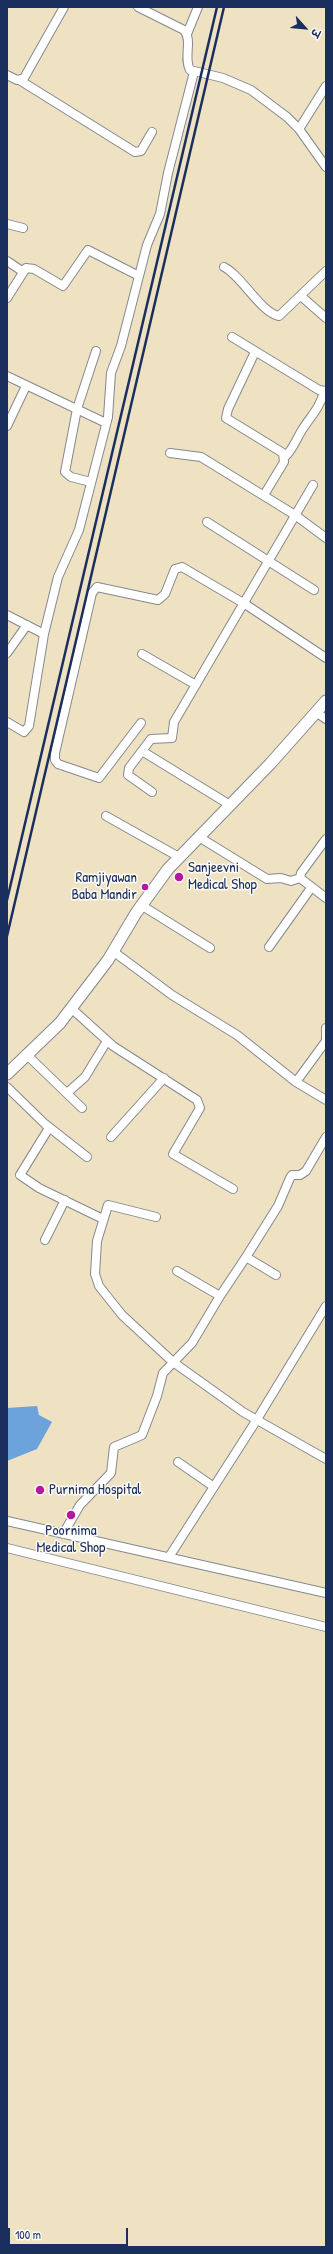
<!DOCTYPE html>
<html>
<head>
<meta charset="utf-8">
<style>
  body { margin:0 }
  #map { position:relative; width:333px; height:2254px; overflow:hidden; background:#eee2c3; font-family:"Patrick Hand","Playpen Sans Deva",sans-serif }
  canvas { display:block }
  .frame { position:absolute; inset:0; border:8px solid #1b2f5e; pointer-events:none }
  .north { position:absolute; left:285px; top:8px; width:40px; height:40px; -webkit-text-stroke:3px #fdfcf7; paint-order:stroke; rotate:117deg; font-size:11px; font-weight:700; line-height:16px; text-align:center; color:#1b2f5e }
  .north::after { content:''; display:block; margin:auto; width:14px; height:18px; background:#1b2f5e; clip-path:polygon(50% 0,100% 100%,50% 72%,0 100%) }
  .scale { position:absolute; left:8px; top:2228px; width:120px; height:18px; box-sizing:border-box; border:2px solid #1b2f5e; border-top:0; padding-left:5px; font-size:12px; line-height:14px; white-space:nowrap; color:#1b2f5e; -webkit-text-stroke:3px #fdfcf7; paint-order:stroke }
</style>
</head>
<body>
<div id="map">
<canvas width="333" height="2254"></canvas>
<div class="frame"></div>
<div class="north">उ</div>
<div class="scale">100 m</div>
</div>
<script>
const c = document.querySelector('canvas').getContext('2d');
c.lineJoin = 'round';
function fillPath(path, color) { c.fillStyle = color; c.fill(path, 'evenodd'); }
function strokePath(path, color, width, dash) { c.strokeStyle = color; c.lineWidth = width; c.lineCap = dash ? 'butt' : 'round'; c.setLineDash(dash || []); c.stroke(path); }
function drawText(font, color, halo, rows, align = 'center') {
  c.font = font + ' "Patrick Hand",sans-serif'; c.lineWidth = 3; c.setLineDash([]); c.textBaseline = 'middle'; c.strokeStyle = halo; c.fillStyle = color; for (const [text, x, y, turn = 0] of rows) {
    c.save(); c.translate(x, y); c.rotate((+turn || 0) * Math.PI / 180); c.textAlign = isNaN(turn) ? turn : align; if (halo) c.strokeText(text, 0, 0); c.fillText(text, 0, 0); c.restore();
  }
}
fillPath(new Path2D(`
  M37 1406 39 1415 52 1422 37 1449 7 1461V1408Z`), '#6ca3da');
const street = new Path2D(`
  M138 7 184 30C193 41 183 57 190 70L223 78 251 90 287 117 299 129 326 167
  M187 34 198 7
  M7 75 17 80 24 78 64 7
  M21 81 135 152 141 151 152 132
  M299 129 326 86
  M7 224 23 228
  M7 261 22 271
  M224 267C241 275 261 313 279 316L326 271
  M302 297 326 318
  M7 298 26 268 34 269 63 286 88 250 139 276
  M232 337 319 390 326 391
  M255 352 228 409 226 418 283 453 284 462 264 495
  M7 376 106 423
  M7 426 26 386
  M170 453 201 457 295 515 326 538
  M285 457C293 449 296 440 302 430 310 417 321 407 324 391
  M91 482 71 477 65 472 77 409 96 351
  M207 522 314 590
  M7 615 44 634
  M7 653 27 625
  M142 654 196 685
  M317 713 326 719
  M7 722 24 732 29 726 44 634 58 577 79 530 108 417 111 373 121 346 147 245 160 214 168 173 194 72
  M141 723 99 778 58 764 55 760V753L92 593 97 587 158 600 165 594 175 569 182 567 245 604 326 658
  M142 751 230 805
  M152 792 128 775 129 768 151 739 172 738 174 722 313 485
  M106 816 179 857
  M199 837 267 879 281 878 291 881 300 878
  M326 839 301 873 300 878 326 898
  M141 905 210 948
  M269 947 311 888
  M114 952 172 995 237 1035 296 1082
  M71 1008 113 1046 197 1100 200 1108 173 1154 233 1189
  M326 1028V1040
  M326 1041 296 1082 326 1100
  M27 1055 82 1108
  M7 1087 45 1124 87 1157
  M67 1093 85 1077 107 1041
  M49 1128 20 1175 39 1188 103 1219
  M111 1137 164 1078
  M156 1217 108 1205 97 1241 95 1274 99 1286 122 1315 173 1362 243 1412 326 1459
  M45 1240 65 1200
  M246 1257 278 1206 290 1178 292 1175H300L306 1171 326 1137
  M177 1271 220 1296
  M178 1462 214 1487
  M7 1521 326 1593
  M63 1534 80 1505 111 1473 114 1447 142 1435 157 1396 163 1373 192 1343 220 1296 246 1257 276 1275
  M7 1548 326 1627
  M169 1557 256 1421 326 1306`);
const secondary = new Path2D(`
  M7 1074 60 1023 108 960 136 913 168 869 270 764 326 701`);
strokePath(street, '#848890', 10);
strokePath(secondary, '#848890', 13);
strokePath(street, '#fff', 8);
strokePath(secondary, '#fff', 11);
strokePath(new Path2D(`
  M7 900 217 7
  M7 936 224 7`), '#1b2f5e', 2.5);
for (const [x, y, r, color] of [
  [179,877,5,"#b5179e"],
  [145,887,4,"#b5179e"],
  [40,1490,5,"#b5179e"],
  [71,1515,5,"#b5179e"]
]) { const dot = new Path2D(); dot.arc(x, y, r, 0, 2 * Math.PI); c.fillStyle = color; c.fill(dot); strokePath(dot, '#fdfcf7', 1.5); }
drawText('15px', '#1b2f5e', '#fdfcf7', [
  ["Sanjeevni",188,868],
  ["Medical Shop",188,885],
  ["Ramjiyawan",137,878,"right"],
  ["Baba Mandir",137,895,"right"],
  ["Purnima Hospital",49,1490],
  ["Poornima",71,1531,"center"],
  ["Medical Shop",71,1548,"center"]
], 'left');
</script>
</body>
</html>
